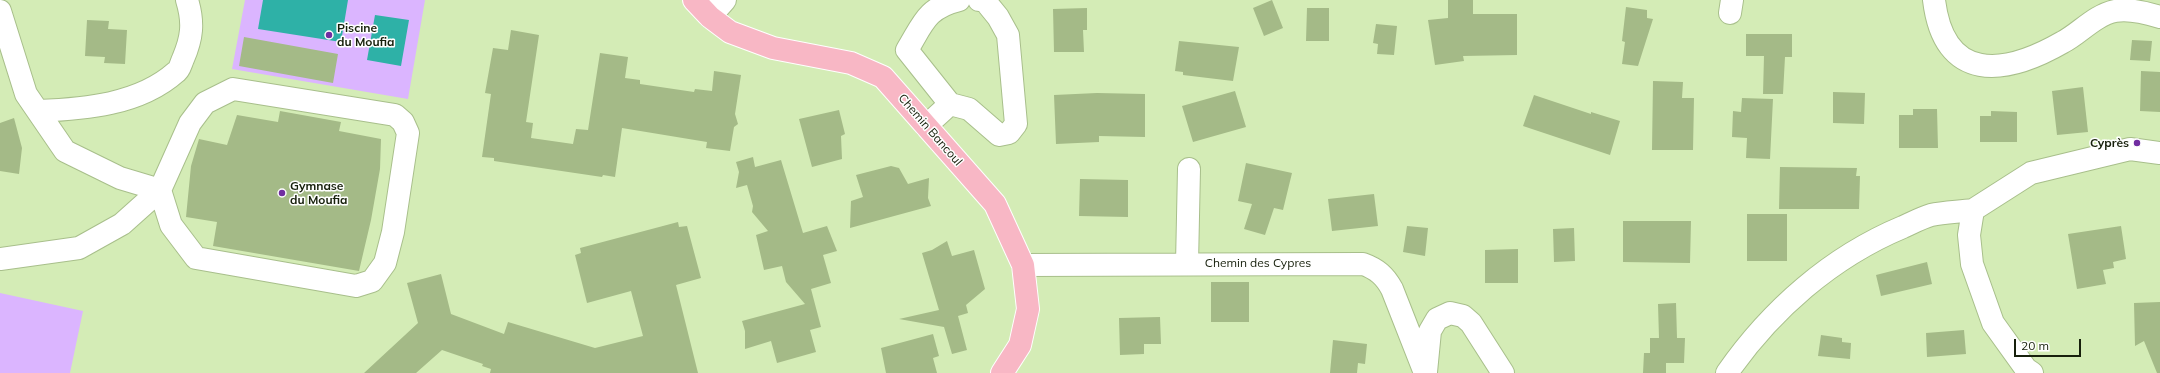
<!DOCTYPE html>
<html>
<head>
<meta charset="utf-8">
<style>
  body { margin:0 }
  #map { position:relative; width:2160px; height:373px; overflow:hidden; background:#d4ecb6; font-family:Mulish,sans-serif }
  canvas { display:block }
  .scale { position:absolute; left:2014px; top:339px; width:67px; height:18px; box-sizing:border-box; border:2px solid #17200c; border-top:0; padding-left:5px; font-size:12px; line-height:14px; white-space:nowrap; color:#17200c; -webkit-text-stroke:3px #fff; paint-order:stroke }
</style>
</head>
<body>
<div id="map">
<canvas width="2160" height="373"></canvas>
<div class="scale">20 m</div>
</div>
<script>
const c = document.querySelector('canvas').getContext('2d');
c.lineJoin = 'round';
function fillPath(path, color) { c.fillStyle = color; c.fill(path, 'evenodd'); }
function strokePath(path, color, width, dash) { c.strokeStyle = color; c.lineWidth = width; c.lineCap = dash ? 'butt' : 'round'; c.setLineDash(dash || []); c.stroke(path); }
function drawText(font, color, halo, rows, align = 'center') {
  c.font = font + ' Mulish,sans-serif'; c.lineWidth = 3; c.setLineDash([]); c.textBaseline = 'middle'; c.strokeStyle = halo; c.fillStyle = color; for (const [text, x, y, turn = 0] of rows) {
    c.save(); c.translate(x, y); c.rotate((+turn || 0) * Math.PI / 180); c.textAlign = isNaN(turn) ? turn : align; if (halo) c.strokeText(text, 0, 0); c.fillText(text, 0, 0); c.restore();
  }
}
fillPath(new Path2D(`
  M245 0H425L408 99 232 69Z
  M0 293 83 311 70 373H0Z`), '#dbb5ff');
fillPath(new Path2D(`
  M263 0H348L341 42 258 29Z
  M375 15 409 20 401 66 367 60Z`), '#2eb1a7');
fillPath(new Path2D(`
  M1272 0 1283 28 1264 36 1253 8Z
  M1448 0H1473V14H1517V55L1463 56 1464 61 1435 65 1428 20 1448 18Z
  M1626 7 1647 10V18L1653 19 1638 66 1622 64 1625 42 1622 41Z
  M1087 8V30H1083L1084 52H1054L1053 9Z
  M1307 8H1329V41H1306Z
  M87 20 109 21 108 29 127 30 125 64 104 63 105 57 85 56Z
  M1376 24 1397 26 1394 55 1377 54 1378 44 1373 43Z
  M511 30 539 35 526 122 533 123 531 138 573 144 576 129 588 130 600 53 628 57 625 78 640 80V84L694 92 695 89 712 91 714 71 741 75 735 114 738 124 734 127 730 151 706 148 707 142 622 128 615 177 603 175 602 177 494 161V158L482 157 491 94 485 93 493 48 508 50Z
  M1746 34H1792V57H1785L1783 94H1763L1764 56H1746Z
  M244 37 338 54 333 83 239 66Z
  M2132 40 2152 41 2150 61 2130 60Z
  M1179 41 1239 47 1233 81 1183 75V72L1175 71Z
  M2141 71 2160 72V112L2140 111Z
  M1653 81 1683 82 1682 98H1694L1693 150H1652Z
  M2083 87 2088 132 2057 135 2052 91Z
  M1235 91 1246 127 1193 142 1182 106Z
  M1833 92 1865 93 1864 124 1833 123Z
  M1097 93 1145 94V137L1099 136V142L1056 144 1054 95Z
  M1534 95 1591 114V112L1620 121 1610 155 1523 126Z
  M1742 98 1773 99 1770 159 1746 158 1747 138 1732 137 1733 111 1741 112Z
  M1913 109H1937L1938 148H1899V115H1913Z
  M839 110 845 134 841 136 842 159 812 167 799 119Z
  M280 111 341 122 339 131 381 139 380 169 371 220 359 271 213 246 217 222 186 217 191 166 199 139 227 145 237 115 278 122Z
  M1991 111 2017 112V142H1980V116H1991Z
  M14 118 22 148 19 174 0 171V123Z
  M753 157 755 167 781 160 803 233 827 226 837 251 823 255 831 283 811 289 821 327 810 330 816 352 777 363 771 341 745 349V331L742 321 805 304 786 282 782 266 764 270 756 235 768 231 752 212 753 206 747 185 736 188 739 172 736 162Z
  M1246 163 1292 173 1283 210 1274 208 1265 235 1244 229 1252 204 1238 201Z
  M891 166 899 168 908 184 929 178 928 198 931 206 850 228 851 201 863 197 856 175Z
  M1780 167 1857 168 1856 176H1860L1859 209H1779Z
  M1080 179 1128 180V217L1079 216Z
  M1374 194 1378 226 1332 231 1328 199Z
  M1747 214H1787V261H1747Z
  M1623 221H1691L1690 263 1623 262Z
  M678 222 679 227 687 226 701 278 676 285 698 373H490L491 369 482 366 483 364 442 350 416 373H364L418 323 407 283 441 274 451 314 504 334 508 322 595 348 643 336 631 291 587 303 575 255 581 253 580 248Z
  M1407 226 1428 228 1425 256 1403 252Z
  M2121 226 2126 259 2113 262 2114 268 2103 270 2106 284 2077 289 2068 234Z
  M1574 228 1575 261 1554 262 1553 229Z
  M947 241 952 256 974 250 985 289 966 305 968 313 958 316 967 350 952 354 944 327 899 319 939 310 922 253 932 250Z
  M1518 249V283H1485V250Z
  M1927 262 1932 284 1881 296 1876 275Z
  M1211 282H1249V322H1211Z
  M2160 302V373H2157L2144 341 2135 346 2134 303Z
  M1676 303 1677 338H1685L1684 363H1666V373H1643L1644 353H1650V338H1659L1658 304Z
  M1160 317 1161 344H1144V354L1120 355 1119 318Z
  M1964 330 1966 354 1927 357 1926 333Z
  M933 334 939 356 933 358 937 373H886L881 348Z
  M1821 335 1842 338V342L1851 343 1850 359 1818 356Z
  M1333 340 1367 344 1365 364 1358 363 1357 373H1330Z`), '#a4ba87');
const minor = new Path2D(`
  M959 0C926 8 923 24 907 50L950 104 969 109 999 135 1009 133 1016 124 1008 35 998 17 985 1 979 0
  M1934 0C1944 83 2004 76 2063 42 2080 33 2095 15 2115 11 2129 8 2147 13 2160 17
  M0 11 26 94 65 151 120 178 160 190 171 225 196 258 356 286 372 281 385 263 393 232 408 133 403 122 395 115 233 89 205 103 190 123 160 190 122 224 79 248 0 259
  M1730 13 1732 0
  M710 17 725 0
  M38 111C84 109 139 105 176 72 180 70 181 63 183 59 192 38 194 23 187 0
  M926 126 950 104
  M1187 264 1189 169
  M1023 265 1363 264C1377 269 1385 276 1392 289L1425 373
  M1426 372 1430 331 1437 319 1450 313 1463 316 1471 323 1503 373
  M1727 373C1771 310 1831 257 1903 227 1912 223 1921 218 1931 215 1944 212 1959 212 1973 210
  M2032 373 2026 369 1993 323 1972 264 1969 235 1973 210 2031 173 2130 149 2160 153`);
const major = new Path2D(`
  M694 0 710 17 730 32 773 48 851 63 883 77 995 204 1023 265 1028 309 1020 345 1002 373`);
strokePath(minor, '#a8bf8b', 24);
strokePath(major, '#fff', 24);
strokePath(minor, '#fff', 22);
strokePath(major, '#f8b7c5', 22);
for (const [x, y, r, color] of [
  [329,35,4,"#712da1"],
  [2137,143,4,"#712da1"],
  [282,193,4,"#712da1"]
]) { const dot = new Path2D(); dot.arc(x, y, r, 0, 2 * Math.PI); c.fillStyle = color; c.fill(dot); strokePath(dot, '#fff', 1.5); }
drawText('bold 12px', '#17200c', '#fff', [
  ["Piscine",337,28],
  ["du Moufia",337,42],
  ["Cyprès",2129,143,"right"],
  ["Gymnase",290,186],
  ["du Moufia",290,200]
], 'left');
drawText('12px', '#17200c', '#fff', [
  ["Chemin Bancoul",930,130,49],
  ["Chemin des Cypres",1258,263]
]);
</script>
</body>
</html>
